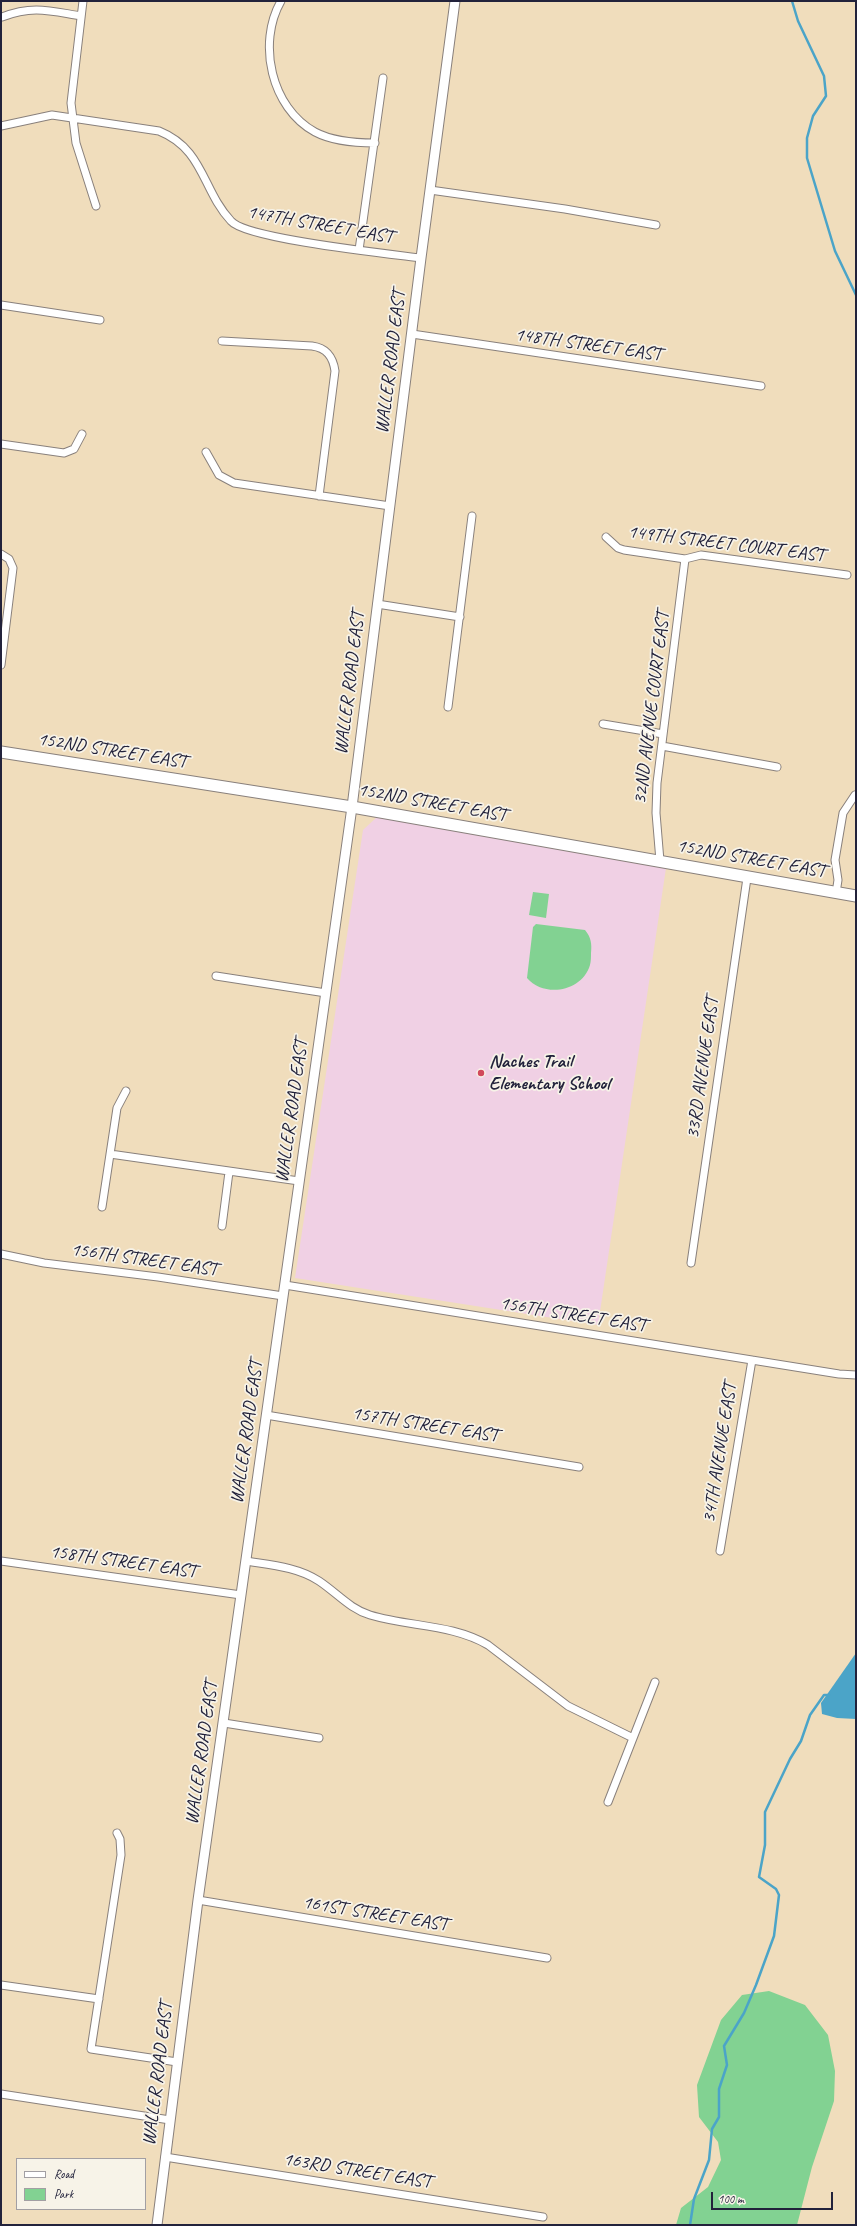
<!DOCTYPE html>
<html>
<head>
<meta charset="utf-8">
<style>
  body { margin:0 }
  #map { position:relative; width:857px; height:2226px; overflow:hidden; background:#f0ddbc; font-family:Caveat,sans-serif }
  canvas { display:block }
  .frame { position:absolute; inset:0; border:2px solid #22223b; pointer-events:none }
  .legend { position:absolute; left:16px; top:2158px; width:130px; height:52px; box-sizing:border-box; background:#f7f3e8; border:1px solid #a29fa3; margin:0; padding:5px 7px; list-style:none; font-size:12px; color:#22223b }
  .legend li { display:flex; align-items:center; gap:8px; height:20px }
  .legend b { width:20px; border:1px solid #a29fa3 }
  .scale { position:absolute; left:711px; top:2192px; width:122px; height:18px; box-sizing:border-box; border:2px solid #22223b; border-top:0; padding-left:5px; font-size:12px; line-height:14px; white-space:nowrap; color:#22223b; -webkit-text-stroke:3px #f7f3e8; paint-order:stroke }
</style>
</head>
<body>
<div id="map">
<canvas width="857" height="2226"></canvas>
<div class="frame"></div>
<ul class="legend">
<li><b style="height:5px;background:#fff"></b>Road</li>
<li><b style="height:11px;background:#82d292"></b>Park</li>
</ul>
<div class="scale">100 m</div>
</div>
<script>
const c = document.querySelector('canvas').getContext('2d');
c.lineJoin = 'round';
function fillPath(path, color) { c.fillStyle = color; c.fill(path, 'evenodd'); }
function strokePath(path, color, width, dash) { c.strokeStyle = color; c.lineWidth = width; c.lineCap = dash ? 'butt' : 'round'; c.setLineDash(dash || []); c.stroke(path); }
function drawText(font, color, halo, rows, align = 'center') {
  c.font = font + ' Caveat,sans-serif'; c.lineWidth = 3.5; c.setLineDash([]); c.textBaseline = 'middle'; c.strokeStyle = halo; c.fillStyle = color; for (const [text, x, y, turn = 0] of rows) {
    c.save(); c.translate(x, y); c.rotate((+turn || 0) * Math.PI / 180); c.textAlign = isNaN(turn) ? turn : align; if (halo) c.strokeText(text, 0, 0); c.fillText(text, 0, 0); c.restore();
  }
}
fillPath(new Path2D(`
  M377 817 666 868 598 1325 295 1278 363 830Z`), '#f0d0e4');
fillPath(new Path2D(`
  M533 892 549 894 546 918 529 915Z
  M536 924 585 930C591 937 592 944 591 953 591 957 591 961 590 965 582 992 544 998 527 978L533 927Z
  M769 1991 805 2005 828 2035 835 2071 834 2101 812 2167 797 2225H676L681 2208 708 2187 721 2160 718 2142 699 2117 697 2085 721 2020 742 1995Z`), '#82d292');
fillPath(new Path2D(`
  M856 1653V1719L837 1718 822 1714 821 1703Z`), '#4ba4c8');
strokePath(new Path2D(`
  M792 1 798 21 824 76 826 96 813 116 807 138V158L835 251 856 295
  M690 2225 694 2199 709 2160 712 2129 719 2117V2089L727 2065 724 2046 744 2013 756 1985 774 1936 779 1895 776 1889 759 1877 765 1845V1812L790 1759 801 1741 810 1715 824 1695H829`), '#4ba4c8', 2.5);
const minor = new Path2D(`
  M83 1 71 103 76 143 96 206
  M281 1C257 43 271 108 315 132 332 141 356 143 375 143
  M2 17C33 5 50 11 81 16
  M1 126 52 115 159 131C204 149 202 190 231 221 246 239 390 254 421 258
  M430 190 565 209 656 225
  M359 250 383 78
  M1 305 100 320
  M412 334 761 386
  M222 341 312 346C327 348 333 357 335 371L319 496
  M1 444 64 453 74 449 82 434
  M206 452 219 475 234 483 390 506
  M606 537 618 548 624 550 685 559 701 555 847 575
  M1 554 9 559 13 568 1 665
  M377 604 460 617
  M448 707 472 516
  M603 724 663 734
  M662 746 777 767
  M660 861 656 813 657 783 685 559
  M836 893 838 880 835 860 843 813 855 795
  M216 976 326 993
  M110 1154 299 1181
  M102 1207 117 1108 126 1091
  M222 1226 229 1172
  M1 1254 44 1263 158 1277 283 1296
  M691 1263 747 878
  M285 1285 839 1374 856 1375
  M266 1415 579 1467
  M720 1551 752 1360
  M1 1561 241 1595
  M246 1561C271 1565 298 1567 319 1581 337 1593 350 1609 370 1615 410 1627 452 1624 488 1645L568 1706 633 1738
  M224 1723 319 1738
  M608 1802 655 1682
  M117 1833 120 1839 121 1855 91 2049 177 2062
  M198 1900 547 1958
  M1 1985 99 1999
  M1 2094 170 2120
  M165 2157 543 2217`);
const tertiary = new Path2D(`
  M157 2225 198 1900 352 807 421 258 455 1`);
const secondary = new Path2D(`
  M1 752 352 807 856 896`);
strokePath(minor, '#89807c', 9);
strokePath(tertiary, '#89807c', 11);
strokePath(secondary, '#89807c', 13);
strokePath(minor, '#fff', 7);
strokePath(tertiary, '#fff', 9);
strokePath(secondary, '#fff', 11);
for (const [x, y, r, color] of [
  [481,1073,4,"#d1495b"]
]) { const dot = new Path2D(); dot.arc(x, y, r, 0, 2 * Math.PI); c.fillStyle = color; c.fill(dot); strokePath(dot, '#f7f3e8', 1.5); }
drawText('19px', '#22223b', '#f7f3e8', [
  ["147TH STREET EAST",320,225,10],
  ["148TH STREET EAST",588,345,8],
  ["WALLER ROAD EAST",391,362,-83],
  ["149TH STREET COURT EAST",726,544,7],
  ["WALLER ROAD EAST",350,683,-83],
  ["32ND AVENUE COURT EAST",652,708,-83],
  ["152ND STREET EAST",112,751,9],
  ["152ND STREET EAST",432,803,10],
  ["152ND STREET EAST",751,859,10],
  ["33RD AVENUE EAST",703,1068,-82],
  ["WALLER ROAD EAST",292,1111,-82],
  ["156TH STREET EAST",144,1260,8],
  ["156TH STREET EAST",573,1315,9],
  ["157TH STREET EAST",425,1425,9],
  ["WALLER ROAD EAST",247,1432,-82],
  ["34TH AVENUE EAST",720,1453,-81],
  ["158TH STREET EAST",123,1562,8],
  ["WALLER ROAD EAST",202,1753,-82],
  ["161ST STREET EAST",375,1914,9],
  ["WALLER ROAD EAST",158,2074,-83],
  ["163RD STREET EAST",357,2171,9]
]);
drawText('bold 19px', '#22223b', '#f7f3e8', [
  ["Naches Trail",489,1062],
  ["Elementary School",489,1084]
], 'left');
</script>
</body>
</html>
